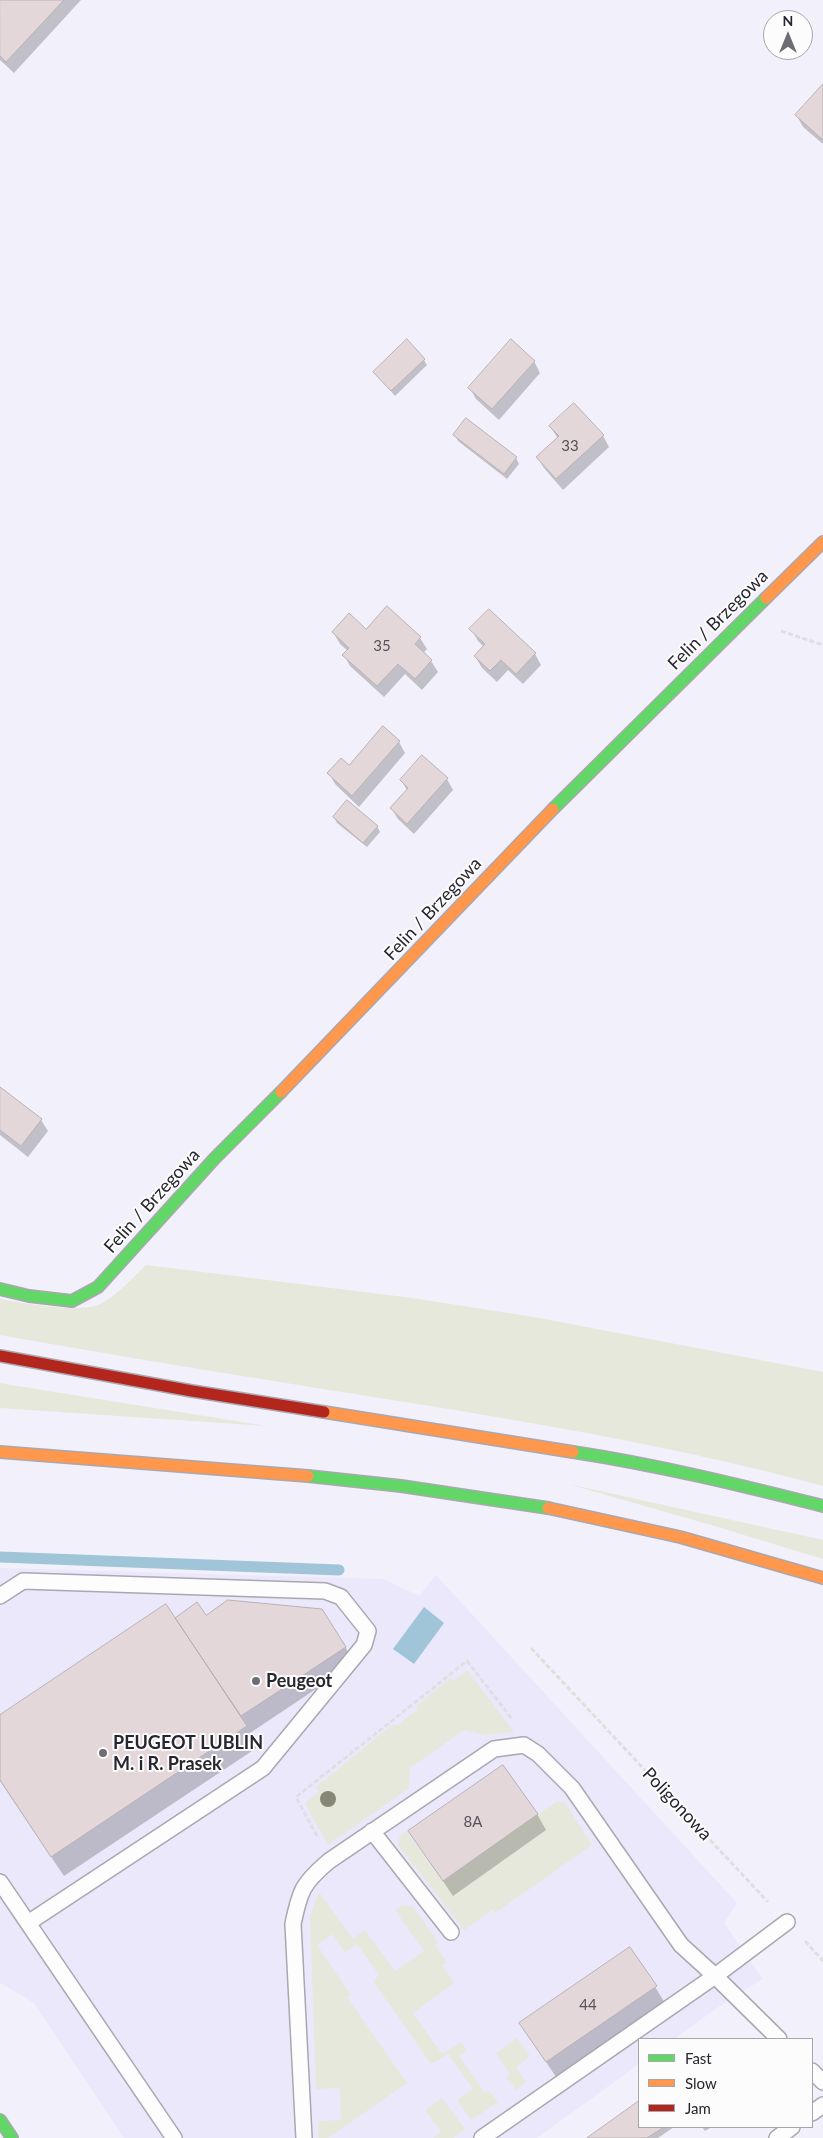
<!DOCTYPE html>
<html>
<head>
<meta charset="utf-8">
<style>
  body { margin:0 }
  #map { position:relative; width:823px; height:2138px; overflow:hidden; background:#f2f0fa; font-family:Lato,sans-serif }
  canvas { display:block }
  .legend { position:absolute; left:638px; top:2038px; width:175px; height:90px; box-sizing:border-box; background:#fcfcfc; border:1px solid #a7a6aa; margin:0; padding:6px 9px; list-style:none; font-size:15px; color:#27252f }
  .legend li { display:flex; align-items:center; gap:10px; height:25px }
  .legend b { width:25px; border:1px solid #a7a6aa }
  .north { position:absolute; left:763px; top:10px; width:50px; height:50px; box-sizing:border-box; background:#fcfcfc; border:1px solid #a7a6aa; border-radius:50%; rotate:0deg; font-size:14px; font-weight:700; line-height:20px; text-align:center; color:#27252f }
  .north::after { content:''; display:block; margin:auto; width:18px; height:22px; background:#6e6c76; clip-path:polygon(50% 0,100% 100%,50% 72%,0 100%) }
</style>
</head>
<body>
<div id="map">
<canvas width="823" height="2138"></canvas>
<ul class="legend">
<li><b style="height:6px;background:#63d668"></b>Fast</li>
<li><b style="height:6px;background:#ff974d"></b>Slow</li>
<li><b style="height:6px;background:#b3261e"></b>Jam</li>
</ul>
<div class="north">N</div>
</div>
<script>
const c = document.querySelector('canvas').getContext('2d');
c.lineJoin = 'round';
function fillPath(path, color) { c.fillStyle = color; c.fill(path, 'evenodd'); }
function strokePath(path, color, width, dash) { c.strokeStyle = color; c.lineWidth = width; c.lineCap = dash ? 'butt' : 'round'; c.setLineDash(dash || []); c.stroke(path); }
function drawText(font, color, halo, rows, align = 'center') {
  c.font = font + ' Lato,sans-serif'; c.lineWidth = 4; c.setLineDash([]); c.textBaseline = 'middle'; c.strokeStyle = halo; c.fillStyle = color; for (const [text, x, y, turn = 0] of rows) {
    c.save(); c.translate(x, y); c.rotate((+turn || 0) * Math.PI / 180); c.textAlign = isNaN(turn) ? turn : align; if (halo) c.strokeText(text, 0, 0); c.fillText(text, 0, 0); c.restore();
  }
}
fillPath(new Path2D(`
  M0 1568 384 1579 419 1596 436 1575 737 1903 724 1923 763 1979 734 1996 674 2039H639V2064L537 2138H124L34 2003 0 1983Z`), '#ebe8fc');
fillPath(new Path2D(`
  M146 1265 412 1298 534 1317 823 1372V1486C647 1438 466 1412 286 1383 191 1368 95 1352 0 1335V1299C24 1303 75 1313 98 1305 114 1299 133 1277 146 1265Z
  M0 1383 11 1385 267 1426 0 1408Z
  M568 1484 823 1540V1559L711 1525Z
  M467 1670 514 1732 485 1735 464 1730 410 1768 409 1788 328 1845 305 1803 319 1792 316 1787 393 1724 396 1726 418 1709 416 1706 450 1678 453 1681Z
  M557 1801 565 1803 592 1845 495 1913 492 1910 464 1930 398 1845 400 1834 406 1831 443 1882Z
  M319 1892 353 1939 365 1930 395 1971 424 1951 395 1910 402 1905 413 1907 438 1942 435 1945 447 1962 442 1965 454 1983 413 2013 442 2054 461 2042 467 2050 459 2056 485 2093 490 2091 498 2102 471 2120 457 2100 473 2089 448 2054 431 2064 373 1981 379 1975 357 1944 345 1952 332 1934 317 1945 351 1995 347 1997 407 2083 328 2138H318V2121L341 2120 340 2088 316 2089 310 1916Z
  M517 2038 530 2056 516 2067 526 2082 516 2090 506 2077 510 2074 496 2053Z
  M442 2098 465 2129 453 2138H433L441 2132 425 2110Z`), '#e6e8db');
fillPath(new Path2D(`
  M424 1607 444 1623 414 1664 393 1649Z`), '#a0c5d8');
fillPath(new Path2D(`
  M0 0H81L14 73 0 60Z
  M823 86V144L803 127 797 116Z
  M424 360 427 365 395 396 374 372Z
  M534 361 540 373 499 420 476 399 470 388Z
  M574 405 603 436 609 447 563 490 544 468 537 457 558 439 550 426Z
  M455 435 516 458 519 464 507 479 458 441Z
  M471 629 535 654 541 665 523 684 508 670 497 682 482 668 475 656 484 647 478 641Z
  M333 632 420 638 427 649 423 653 431 661 438 672 422 690 405 674 384 697 350 666 344 655 348 651 340 644Z
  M399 742 405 753 359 807 335 784 329 773 349 767Z
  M447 779 453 790 414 834 398 819 391 808 407 790 401 780Z
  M334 817 377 826 380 832 367 847 337 823Z
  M0 1088 41 1120 48 1131 28 1157 0 1135Z
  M205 1616 345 1647 355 1663 250 1733 258 1747 64 1876 0 1781V1716L178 1625Z
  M537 1814 546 1830 453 1896 410 1832Z
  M655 1987 665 2003 556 2077 521 2024Z
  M639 2102V2127H674L658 2138H588Z
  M702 2127H712L705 2131Z`), '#0003');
strokePath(new Path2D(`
  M0 1557 339 1570`), '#a0c5d8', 11);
const building = new Path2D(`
  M0 0H64L6 62 0 56Z
  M823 84V140L795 115Z
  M407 339 425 359 391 391 373 372Z
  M511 339 535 361 492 409 468 388Z
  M574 403 604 435 556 479 536 457 559 436 549 426Z
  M466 418 517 457 504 474 453 435Z
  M387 606 421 637 415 644 432 660 415 679 398 664 377 686 342 655 349 648 332 632 349 613 366 629Z
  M489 609 536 653 516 674 501 660 490 671 474 656 485 644 469 629Z
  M383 726 400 741 352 796 327 773 341 758 349 765Z
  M422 755 448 778 407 824 390 808 408 788 400 780Z
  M347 800 378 826 363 843 333 817Z
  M0 1087 42 1119 21 1146 0 1130Z
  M228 1600 322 1609 346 1647 241 1716 175 1618 197 1602 206 1615Z
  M166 1604 247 1726 51 1857 0 1780V1715Z
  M503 1765 538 1814 443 1881 408 1831Z
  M630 1947 657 1986 546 2062 519 2023Z
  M639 2101V2127H664L647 2138H587Z`);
fillPath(building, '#e3d7d9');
strokePath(building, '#b9b2b5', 1);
const lane = new Path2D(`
  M0 1596 23 1581 325 1591 341 1597 368 1631 364 1645 263 1768 28 1923
  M372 1831 451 1932
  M0 1882 174 2138
  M779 2039 715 1976 787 1922
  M812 2071 823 2082
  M812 2113 823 2105
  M304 2138 293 1924C300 1890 303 1883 329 1861L494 1749 524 1745 538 1754 572 1788 681 1945 715 1976 482 2138
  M777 2138 792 2127`);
const fast = new Path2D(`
  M553 809 766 598
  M0 1289 29 1296 72 1301 98 1287 215 1158 281 1092
  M573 1452C658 1465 740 1485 823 1506
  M308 1476 401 1486 548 1508
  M0 2120 12 2138`);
const slow = new Path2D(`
  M766 598 823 542
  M281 1092 553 809
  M324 1412 573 1452
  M0 1452 308 1476
  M548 1508 680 1537 823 1578`);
const jam = new Path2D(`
  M0 1356 192 1391 324 1412`);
strokePath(lane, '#a9a7b0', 18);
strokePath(fast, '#a9a7b0', 14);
strokePath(slow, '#a9a7b0', 14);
strokePath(jam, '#a9a7b0', 14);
strokePath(new Path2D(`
  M781 631 823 645
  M531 1648 768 1902
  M317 1836 296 1797 467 1661 512 1719
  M805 1941 823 1961`), '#dfdfe2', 3, [5, 2.5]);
strokePath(lane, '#fdfdfe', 15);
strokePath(fast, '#63d668', 11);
strokePath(slow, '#ff974d', 11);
strokePath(jam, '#b3261e', 11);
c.fillStyle = '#868777';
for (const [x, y] of [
  [328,1799]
]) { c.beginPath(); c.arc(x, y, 8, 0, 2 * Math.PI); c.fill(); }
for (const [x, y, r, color] of [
  [256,1681,5,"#6e6c76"],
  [103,1753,5,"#6e6c76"]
]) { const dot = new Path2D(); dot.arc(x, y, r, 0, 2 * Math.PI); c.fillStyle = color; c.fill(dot); strokePath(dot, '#fcfcfc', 2); }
drawText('15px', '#56525a', null, [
  ["33",570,446],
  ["35",382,646],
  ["8A",473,1822],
  ["44",588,2005]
]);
drawText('18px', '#27252f', '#fcfcfc', [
  ["Felin / Brzegowa",718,620,-45],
  ["Felin / Brzegowa",433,909,-47],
  ["Felin / Brzegowa",152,1201,-48],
  ["Poligonowa",677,1804,47]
]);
drawText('bold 18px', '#27252f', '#fcfcfc', [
  ["Peugeot",266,1681],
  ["PEUGEOT LUBLIN",113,1743],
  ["M. i R. Prasek",113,1764]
], 'left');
</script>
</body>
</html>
